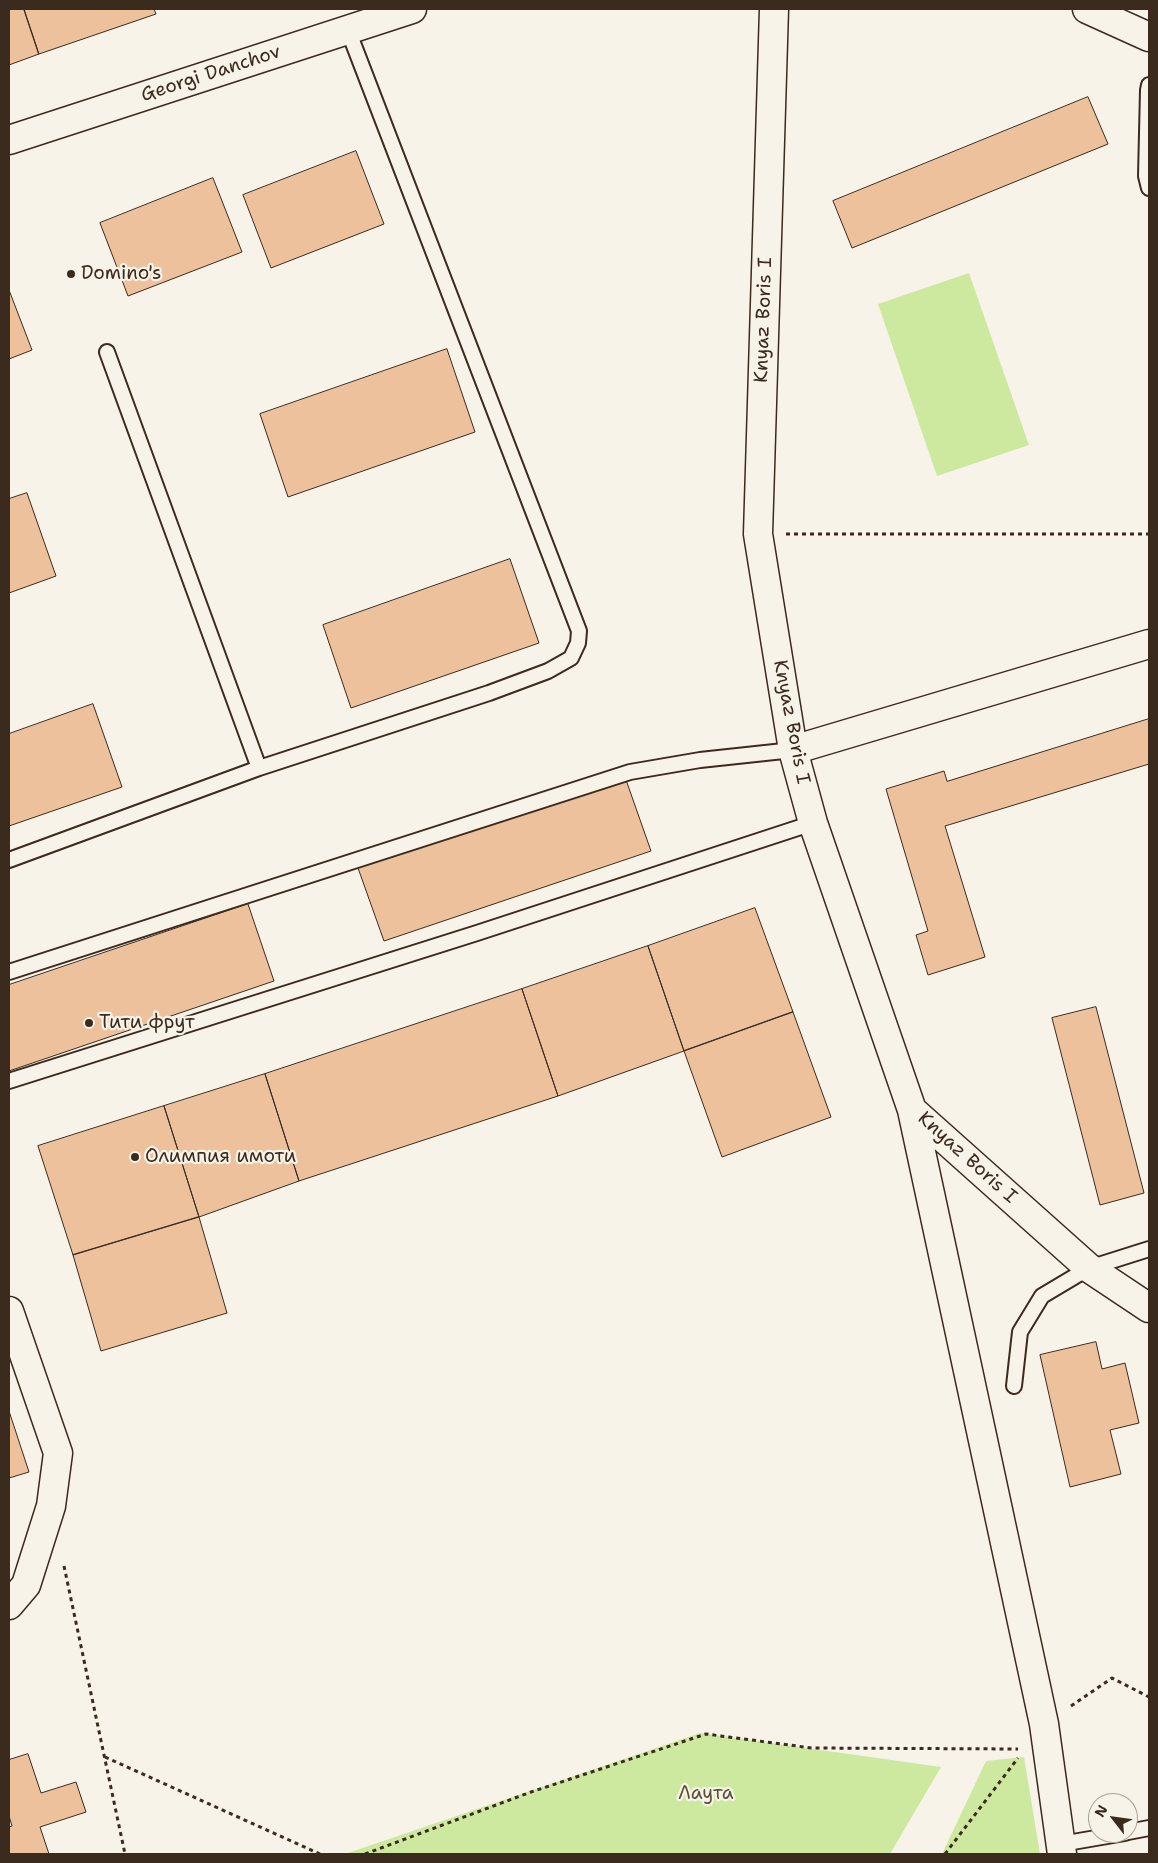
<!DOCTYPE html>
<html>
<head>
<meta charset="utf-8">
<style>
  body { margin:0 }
  #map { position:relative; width:1158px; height:1863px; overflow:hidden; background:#f7f3e8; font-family:"Shantell Sans",sans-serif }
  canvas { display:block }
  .frame { position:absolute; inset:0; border:10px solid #3b2a1e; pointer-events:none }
  .north { position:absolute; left:1088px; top:1793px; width:50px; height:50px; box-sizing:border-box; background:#f7f3e8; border:1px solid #aca397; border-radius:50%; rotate:300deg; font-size:14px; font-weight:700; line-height:20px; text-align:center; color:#3b2a1e }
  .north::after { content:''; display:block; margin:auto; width:18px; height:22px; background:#3b2a1e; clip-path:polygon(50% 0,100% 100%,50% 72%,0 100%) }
</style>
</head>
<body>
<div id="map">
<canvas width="1158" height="1863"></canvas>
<div class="frame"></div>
<div class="north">N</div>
</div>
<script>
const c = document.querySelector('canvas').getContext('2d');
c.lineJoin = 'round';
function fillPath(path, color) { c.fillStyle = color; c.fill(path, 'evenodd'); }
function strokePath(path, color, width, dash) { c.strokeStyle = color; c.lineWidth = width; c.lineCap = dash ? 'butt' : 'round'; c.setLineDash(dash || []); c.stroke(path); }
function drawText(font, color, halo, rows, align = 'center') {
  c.font = font + ' "Shantell Sans",sans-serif'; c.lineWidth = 4.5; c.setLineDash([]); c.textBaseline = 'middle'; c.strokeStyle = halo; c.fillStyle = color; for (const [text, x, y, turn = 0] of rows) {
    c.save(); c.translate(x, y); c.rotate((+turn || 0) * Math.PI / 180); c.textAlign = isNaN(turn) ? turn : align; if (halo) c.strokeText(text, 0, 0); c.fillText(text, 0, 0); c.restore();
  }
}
fillPath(new Path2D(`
  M969 273 1029 445 937 476 878 304Z
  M700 1733 941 1767 890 1854H345Z
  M1024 1757 1040 1854H942L986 1761Z`), '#cde9a0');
const building = new Path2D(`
  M9 9H24L39 54 9 65Z
  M24 9H154L156 14 39 54Z
  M1088 97 1108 144 852 248 833 201Z
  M356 151 384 224 271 268 243 195Z
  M213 178 242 252 128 296 100 223Z
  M9 290 32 350 9 359Z
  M447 349 475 432 288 497 260 414Z
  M27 493 56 576 9 593V499Z
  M510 559 539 643 351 708 323 625Z
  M93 704 122 787 9 826V734Z
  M1149 719V764L945 826 985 957 928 975 916 935 928 931 886 789 944 771 947 781Z
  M625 777 651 851 384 941 358 868Z
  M248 904 274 981 9 1071V985Z
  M755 908 793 1012 684 1051 648 946Z
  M648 946 684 1051 558 1096 522 989Z
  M522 989 558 1096 299 1181 265 1074Z
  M1096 1007 1144 1193 1100 1205 1052 1018Z
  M793 1012 831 1117 722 1157 684 1051Z
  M265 1074 299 1181 199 1217 164 1106Z
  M164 1106 199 1217 73 1255 38 1146Z
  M199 1217 227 1313 101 1351 73 1255Z
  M1096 1342 1102 1369 1125 1363 1139 1423 1110 1430 1121 1474 1070 1487 1040 1355Z
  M9 1411 29 1472 9 1478Z
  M28 1754 41 1793 76 1782 86 1812 40 1827 49 1854H9V1827L12 1826 9 1816V1760Z`);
fillPath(building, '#ecc19b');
strokePath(building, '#3b2a1e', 1);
const service = new Path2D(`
  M1149 85 1148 90 1146 176 1149 188
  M107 352 259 768
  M9 860 259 768 489 693 548 671 571 658 578 643 579 631 348 30
  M9 972 630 772 700 760 793 750
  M9 1081 477 933 813 823
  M1014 1386 1020 1332 1042 1296 1089 1268 1149 1249
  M1128 1832 1149 1828
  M1061 1844 1125 1833`);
const minor = new Path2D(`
  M793 750 1149 644
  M9 1311 58 1453 51 1506 26 1585 9 1605`);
const tertiary = new Path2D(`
  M774 9 758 534 793 750 813 823 912 1110 1044 1724 1062 1854
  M1087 9 1149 37
  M9 140 412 9
  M912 1110 1089 1268 1149 1308`);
strokePath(service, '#3b2a1e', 18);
strokePath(minor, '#3b2a1e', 31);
strokePath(tertiary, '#3b2a1e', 31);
strokePath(new Path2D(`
  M786 534H1149
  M64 1566 125 1854
  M1071 1706 1112 1678 1149 1697
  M105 1757 320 1854
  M365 1854 531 1792 706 1734 812 1748 1018 1749
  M945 1854 1018 1758`), '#3b2a1e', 3, [4, 4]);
strokePath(service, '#f7f3e8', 14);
strokePath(minor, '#f7f3e8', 28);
strokePath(tertiary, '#f7f3e8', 28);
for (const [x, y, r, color] of [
  [71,274,5,"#3b2a1e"],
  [89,1023,5,"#3b2a1e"],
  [135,1157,5,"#3b2a1e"]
]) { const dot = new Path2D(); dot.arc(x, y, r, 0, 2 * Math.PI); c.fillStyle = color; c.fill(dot); strokePath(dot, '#f7f3e8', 2); }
drawText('19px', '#3b2a1e', '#f7f3e8', [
  ["Georgi Danchov",211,74,-18],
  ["Knyaz Boris I",764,320,-88],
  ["Knyaz Boris I",791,722,79],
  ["Knyaz Boris I",967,1158,42]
]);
drawText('19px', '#3b2a1e', '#f7f3e8', [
  ["Domino's",81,274],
  ["Тити фрут",99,1023],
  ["Олимпия имоти",145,1157]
], 'left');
drawText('19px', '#585038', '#f7f3e8', [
  ["Лаута",706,1794]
]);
</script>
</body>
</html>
